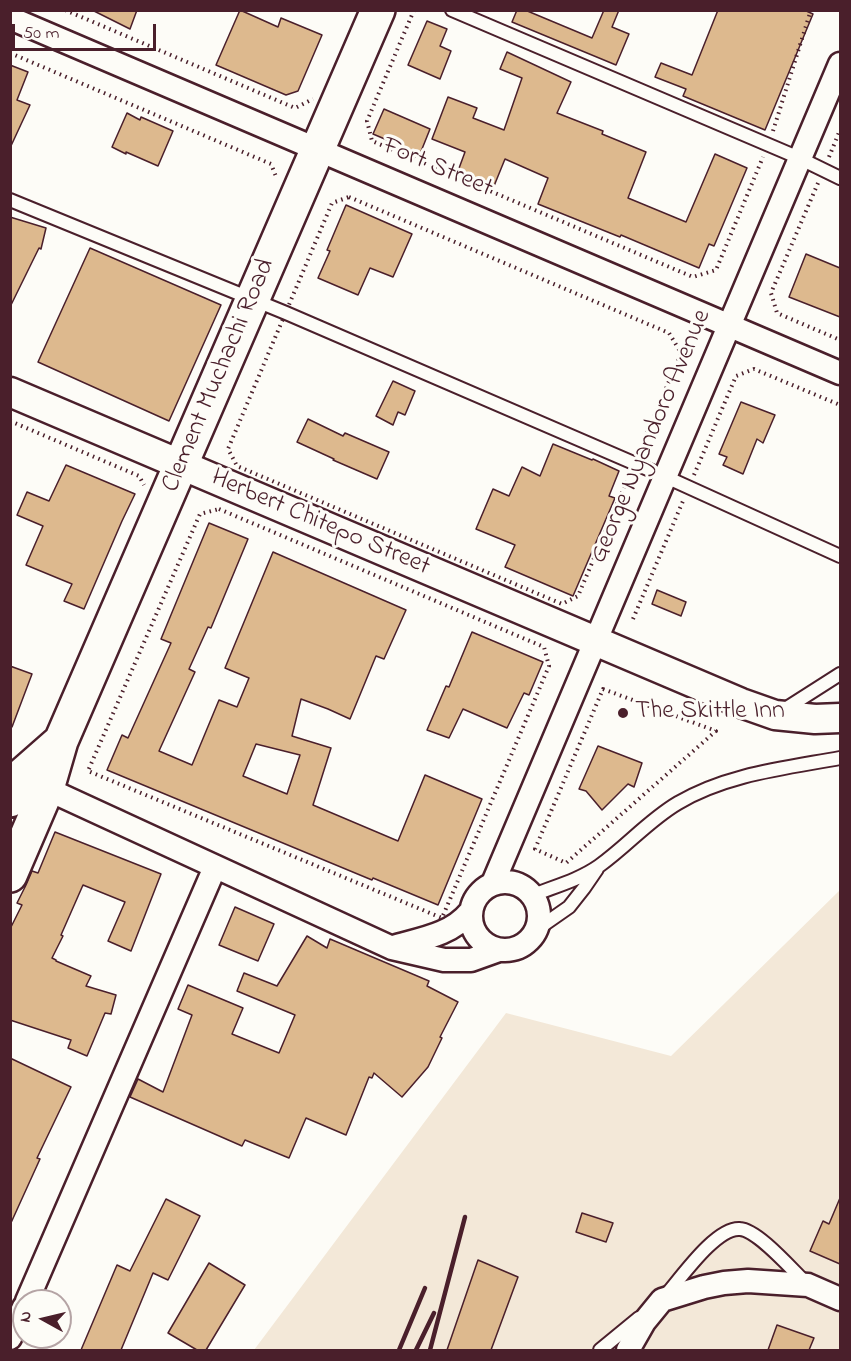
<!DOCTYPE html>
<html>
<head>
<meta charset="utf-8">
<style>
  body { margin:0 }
  #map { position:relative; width:851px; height:1361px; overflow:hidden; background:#fdfcf7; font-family:"Indie Flower",sans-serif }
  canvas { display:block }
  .frame { position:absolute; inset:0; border:12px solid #4a1f2b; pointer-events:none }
  .north { position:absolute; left:12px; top:1289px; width:60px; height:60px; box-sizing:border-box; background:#fdfcf7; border:2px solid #b5a4a5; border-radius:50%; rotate:278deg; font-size:16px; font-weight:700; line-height:24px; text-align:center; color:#4a1f2b }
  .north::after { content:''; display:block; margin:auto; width:21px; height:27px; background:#4a1f2b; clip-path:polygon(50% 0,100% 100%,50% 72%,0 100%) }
  .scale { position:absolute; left:12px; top:24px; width:144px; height:27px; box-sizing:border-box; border:3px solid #4a1f2b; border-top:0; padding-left:8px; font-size:18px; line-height:21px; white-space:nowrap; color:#4a1f2b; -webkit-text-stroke:4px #fdfcf7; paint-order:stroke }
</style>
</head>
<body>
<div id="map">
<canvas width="851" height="1361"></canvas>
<div class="frame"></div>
<div class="north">N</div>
<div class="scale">50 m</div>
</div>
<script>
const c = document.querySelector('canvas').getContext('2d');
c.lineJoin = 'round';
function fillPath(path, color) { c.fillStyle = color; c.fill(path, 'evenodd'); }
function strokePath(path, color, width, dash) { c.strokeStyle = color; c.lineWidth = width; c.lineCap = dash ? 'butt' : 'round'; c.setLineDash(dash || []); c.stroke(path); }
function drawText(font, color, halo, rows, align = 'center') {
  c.font = font + ' "Indie Flower",sans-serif'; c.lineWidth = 6; c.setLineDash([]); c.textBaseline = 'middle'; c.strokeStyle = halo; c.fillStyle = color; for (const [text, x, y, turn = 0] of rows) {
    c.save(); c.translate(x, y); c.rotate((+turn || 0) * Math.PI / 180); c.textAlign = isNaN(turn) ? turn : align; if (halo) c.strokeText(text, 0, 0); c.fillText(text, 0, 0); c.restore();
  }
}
fillPath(new Path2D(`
  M840 890V1350H254L506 1013 671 1056Z`), '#f3e8d8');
const building = new Path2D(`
  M92 10H137L130 29Z
  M240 10 278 27 281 18 322 35 298 91 286 95 216 65Z
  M517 10H525L592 38 604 10H619L612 27 629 34 616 65 512 22Z
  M718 10H804L813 14 765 130 683 96 686 89 655 77 661 63 692 75Z
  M427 21 447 29 440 46 451 51 440 79 408 65Z
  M507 52 571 82 557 113 603 131 602 134 646 152 628 198 686 222 715 154 747 168 714 246 709 244 699 268 621 235 620 237 538 204 548 178 505 159 494 186 458 171 465 152 432 139 448 97 477 108 473 118 504 130 522 78 500 69Z
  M10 65 28 72 17 100 30 105 10 148Z
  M384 109 430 129 420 154 373 134Z
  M127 113 140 120 141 117 173 131 158 166 126 152V154L112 147Z
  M346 205 412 234 393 277 370 268 358 295 318 278 330 251 327 250Z
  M10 217 46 228 41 249 39 248 10 307Z
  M90 248 221 305 169 421 38 362Z
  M806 254 840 268V317L789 297Z
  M393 381 415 391 405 415 398 412 393 425 376 416Z
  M741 402 775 415 763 443 757 439 743 474 723 465 727 457 719 454Z
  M308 419 343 436 345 433 389 452 377 479 333 460 334 459 297 442Z
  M553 444 592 460 593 459 619 471 609 496 615 498 573 596 505 567 515 545 476 529 493 489 509 496 522 467 540 476Z
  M66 465 135 494 122 521 84 609 64 601 72 584 26 565 43 526 17 515 27 492 49 501Z
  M209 523 248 539 211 628 208 627 189 669 195 672 159 751 192 765 219 700 237 707 249 678 225 668 273 552 406 610 384 659 376 656 350 719 328 709 301 699 292 736 331 748 313 805 398 841 425 775 482 799 438 905 373 878 372 880 107 770 122 735 128 738 171 643 161 639ZM256 744 300 755 287 794 243 776Z
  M657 590 686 602 681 616 652 604Z
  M472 632 543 662 529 695 524 693 507 728 463 709 449 738 427 730 446 686 449 687Z
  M10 666 32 674 12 727H10Z
  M598 746 642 763 634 787 628 784 602 810 586 791 579 789Z
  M55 832 161 874 131 951 108 941 125 902 83 885 61 935 63 936 52 958 56 960V961L91 976 86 986 116 995 111 1014 105 1013 87 1056 68 1048 71 1040 10 1020V929L22 905 17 903 26 885 32 871 38 873Z
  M235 907 274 924 258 961 219 945Z
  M307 936 327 948 330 939 429 981 427 986 458 1002 440 1037 442 1038 428 1067 402 1097 374 1073 372 1078 369 1077 346 1135 306 1118 289 1158 245 1140 242 1146 130 1097 138 1079 163 1092 192 1015 178 1009 188 985 243 1008 232 1034 279 1053 295 1015 237 991 244 973 277 986Z
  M10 1058 71 1087 37 1158 40 1159 10 1225Z
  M840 1198V1264L810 1251 823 1221 829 1224Z
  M166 1199 200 1216 168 1280 153 1273 121 1350H81L117 1265 130 1271Z
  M582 1213 613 1223 606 1242 576 1232Z
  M478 1260 518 1277 491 1350H447Z
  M209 1263 245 1285 206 1350H197L168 1333Z
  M777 1325 814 1338 809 1350H768Z`);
fillPath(building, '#ddb98e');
strokePath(building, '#4a1f2b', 1.5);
const service = new Path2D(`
  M452 10 797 157 840 178
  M10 200 286 313 666 477 840 556
  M782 711 840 674
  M533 895C556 886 579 880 599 866 627 846 649 820 678 803 727 774 786 768 840 758
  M536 930 569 907 584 888 597 869
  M666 1295C681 1278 716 1227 740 1229 758 1230 793 1271 807 1284
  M600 1350 639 1318`);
const minor = new Path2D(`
  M10 18 840 373
  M34 783 392 948 444 960H471L499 950
  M471 916a34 34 0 1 1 68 0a34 34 0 1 1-68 0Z
  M493 883 840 64
  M393 947C421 939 451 935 470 912
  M27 1301 215 867
  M10 1338 24 1307
  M628 1350 644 1322 662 1300 704 1287 724 1283 748 1281 808 1285 840 1299`);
const tertiary = new Path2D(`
  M10 392 741 703 775 715 815 719 840 718`);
const secondary = new Path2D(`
  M10 800 20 777 61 741
  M10 875 47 789 61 741 378 10`);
strokePath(service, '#4a1f2b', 16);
strokePath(minor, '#4a1f2b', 27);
strokePath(tertiary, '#4a1f2b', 33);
strokePath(secondary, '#4a1f2b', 38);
strokePath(new Path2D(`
  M65 10 295 108 313 99
  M414 10 367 121 372 141 693 277 716 270 763 157
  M10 53 271 164 277 179
  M773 131 811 10
  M829 157 840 130
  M818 183 771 293 777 313 840 340
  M349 197 669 333 681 353 578 596 562 604 237 466 228 449 332 203Z
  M10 421 139 476 144 485
  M694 475 736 376 754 369 840 405
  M219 509 544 647 549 666 442 918 88 771 200 514Z
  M633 619 683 501
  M603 689 716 731 566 863 535 849Z`), '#4a1f2b', 4, [1.5, 4.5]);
strokePath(service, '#fdfcf7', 12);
strokePath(minor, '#fdfcf7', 22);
strokePath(tertiary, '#fdfcf7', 28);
strokePath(secondary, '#fdfcf7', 33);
strokePath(new Path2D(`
  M399 1350 425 1288
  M416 1350 434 1313
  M430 1350 465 1217`), '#4a1f2b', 4.5);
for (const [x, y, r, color] of [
  [623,713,6,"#4a1f2b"]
]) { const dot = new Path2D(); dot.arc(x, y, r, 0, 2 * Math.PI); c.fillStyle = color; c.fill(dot); strokePath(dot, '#fdfcf7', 2); }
drawText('26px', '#4a1f2b', '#fdfcf7', [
  ["Fort Street",437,169,23],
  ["Clement Muchachi Road",220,376,-67],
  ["George Nyandoro Avenue",652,437,-67],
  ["Herbert Chitepo Street",320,524,23]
]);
drawText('26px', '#4a1f2b', '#fdfcf7', [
  ["The Skittle Inn",635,713]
], 'left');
</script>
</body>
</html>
